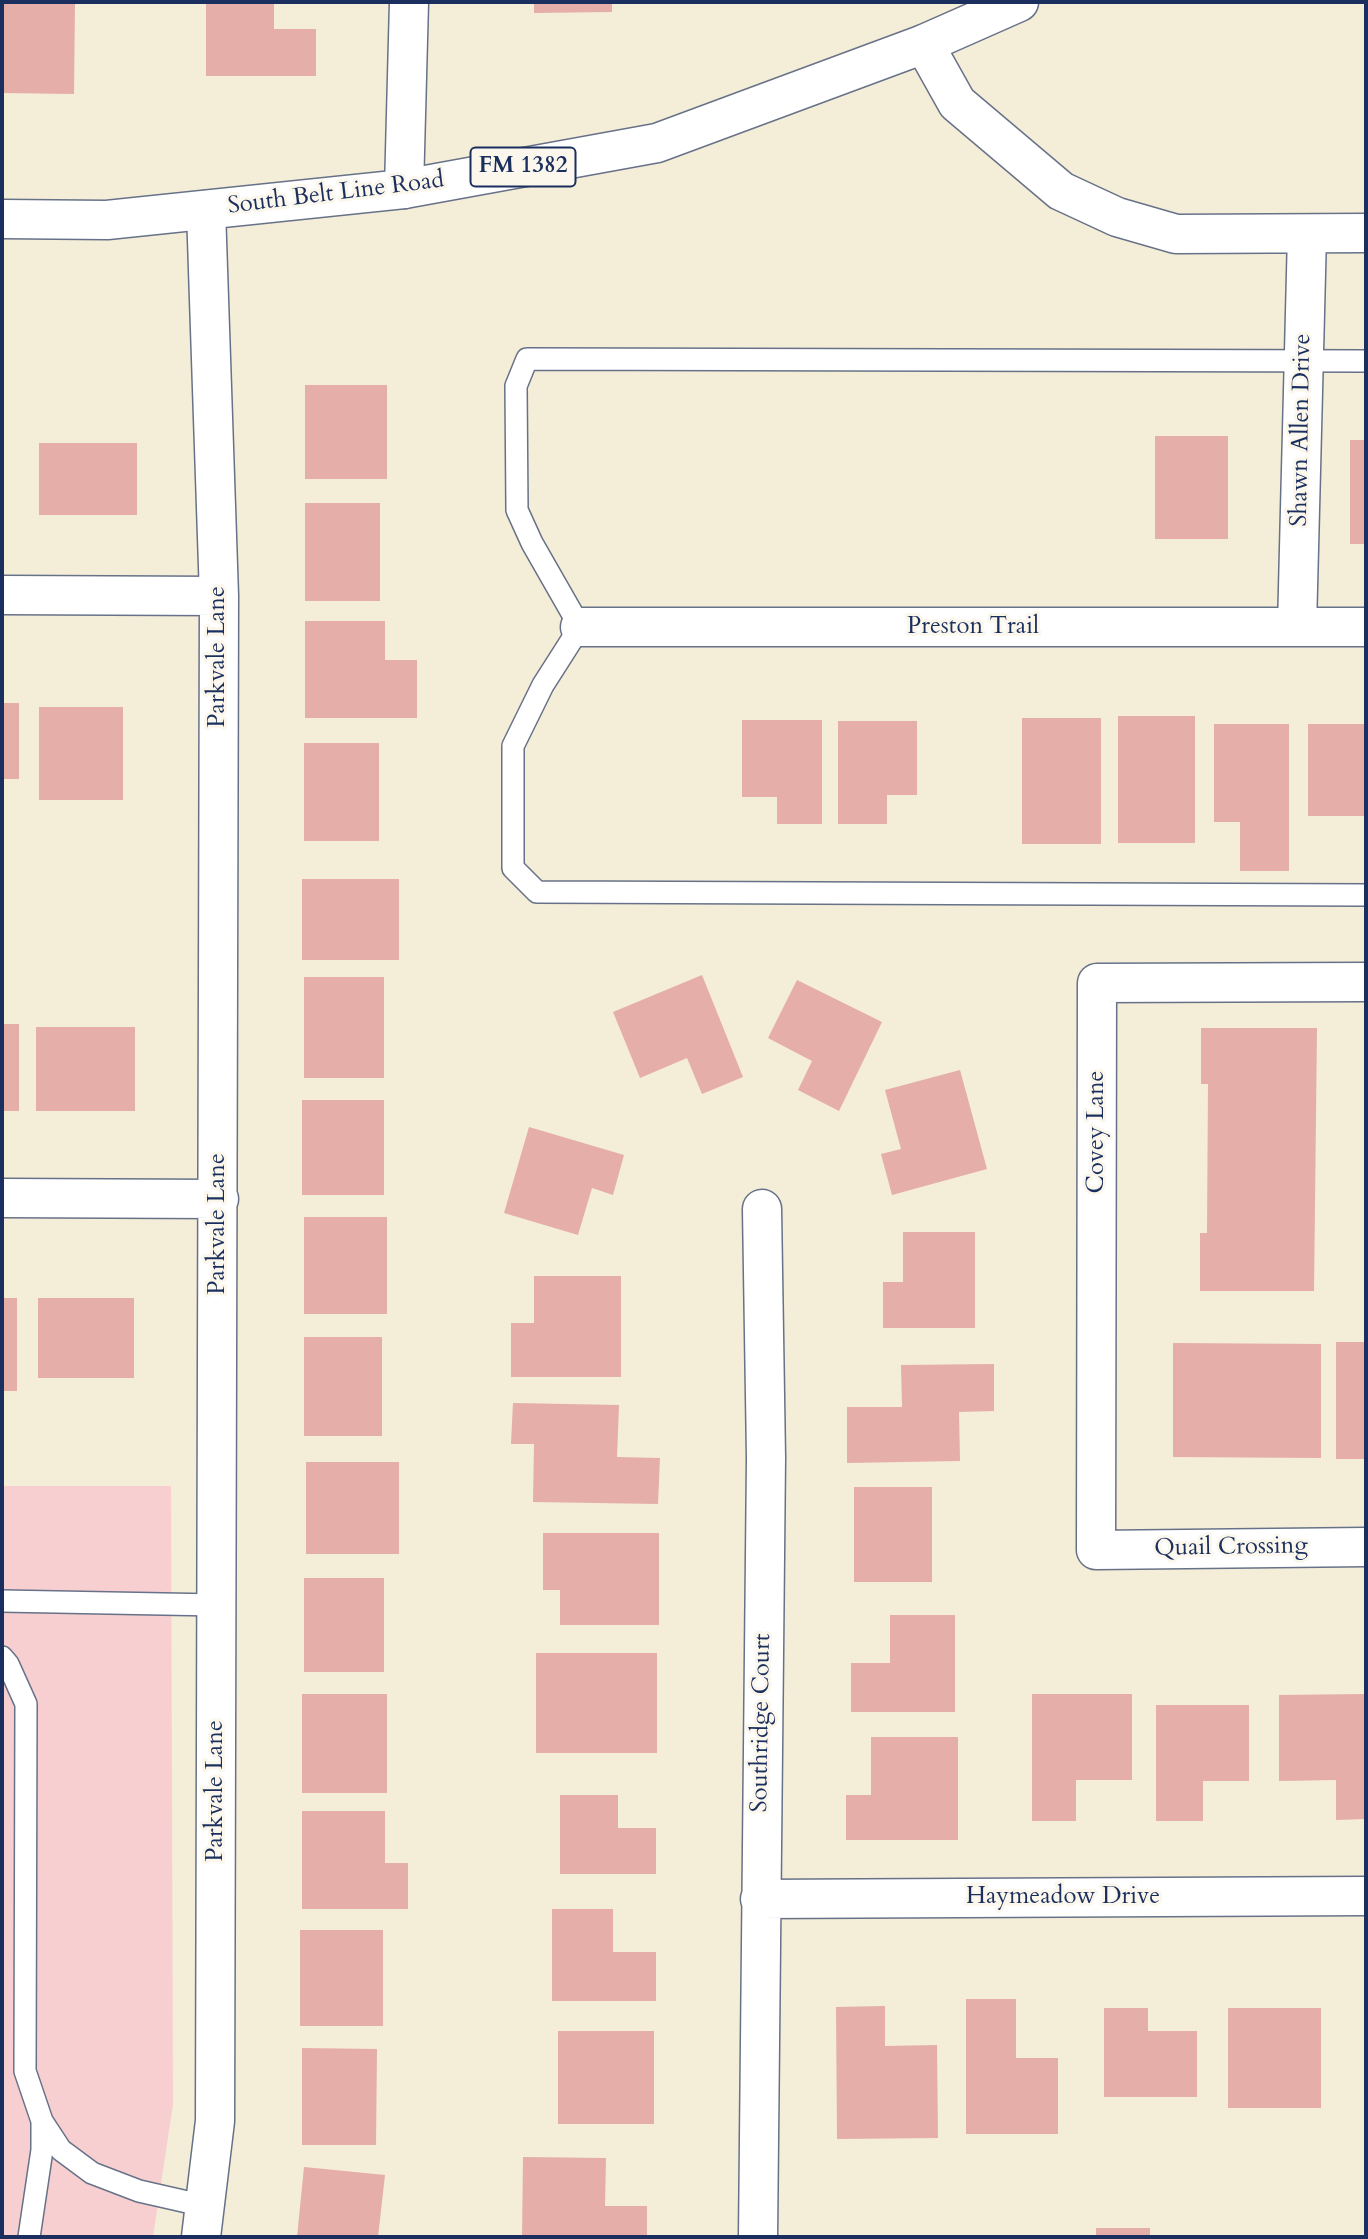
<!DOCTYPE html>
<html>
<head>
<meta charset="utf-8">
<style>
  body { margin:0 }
  #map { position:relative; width:1368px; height:2239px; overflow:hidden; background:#f4edd7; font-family:Cardo,serif }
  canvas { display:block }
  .frame { position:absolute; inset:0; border:4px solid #1b2f5e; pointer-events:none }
</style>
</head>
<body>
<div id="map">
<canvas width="1368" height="2239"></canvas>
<div class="frame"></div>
</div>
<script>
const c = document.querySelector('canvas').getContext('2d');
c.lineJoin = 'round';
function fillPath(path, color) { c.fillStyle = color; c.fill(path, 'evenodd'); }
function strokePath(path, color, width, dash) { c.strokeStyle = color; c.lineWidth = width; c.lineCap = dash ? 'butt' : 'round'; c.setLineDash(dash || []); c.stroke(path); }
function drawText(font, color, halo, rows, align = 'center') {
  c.font = font + ' Cardo,serif'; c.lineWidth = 6; c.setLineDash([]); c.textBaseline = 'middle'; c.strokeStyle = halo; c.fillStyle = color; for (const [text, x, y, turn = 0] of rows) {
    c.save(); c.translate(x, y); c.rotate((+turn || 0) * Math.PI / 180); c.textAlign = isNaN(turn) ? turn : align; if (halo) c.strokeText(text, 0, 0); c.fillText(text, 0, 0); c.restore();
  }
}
fillPath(new Path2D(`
  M2 1486H171L173 2104 153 2237H2Z`), '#f7cfd1');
fillPath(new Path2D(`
  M2 2H75L74 94 2 93Z
  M206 2H274V29H316V76H206Z
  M534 2H612V12L534 13Z
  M305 385H387V479H305Z
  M1155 436H1228V539H1155Z
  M1350 440H1366V544H1350Z
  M39 443H137V515H39Z
  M305 503H380V601H305Z
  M305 621H385V660H417V718H305Z
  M2 703H19V779H2Z
  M39 707H123V800H39Z
  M1118 716H1195V843H1118Z
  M1022 718H1101V844H1022Z
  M742 720H822V824H777V797H742Z
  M838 721H917V795H887V824H838Z
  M1214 724H1289V871H1240V822H1214Z
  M1308 724H1366V816H1308Z
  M304 743H379V841H304Z
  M302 879H399V960H302Z
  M702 975 743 1077 702 1094 687 1058 640 1078 613 1012Z
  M304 977H384V1078H304Z
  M797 980 882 1022 839 1111 798 1090 812 1061 768 1038Z
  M2 1024H19V1111H2Z
  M36 1027H135V1111H36Z
  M1201 1028H1317L1314 1291H1200V1233H1207L1208 1084H1201Z
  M960 1070 987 1169 892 1195 881 1154 901 1149 885 1090Z
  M302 1100H384V1195H302Z
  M529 1127 624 1155 613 1195 592 1188 578 1235 504 1213Z
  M304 1217H387V1314H304Z
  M903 1232H975V1328H883V1282H903Z
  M534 1276H621V1377H511V1323H534Z
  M2 1298H17V1391H2Z
  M38 1298H134V1378H38Z
  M304 1337H382V1436H304Z
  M1336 1342H1366V1459H1336Z
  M1173 1343 1321 1344V1458L1173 1457Z
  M994 1364V1411L959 1412 960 1461 847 1463V1407H902L901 1365Z
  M513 1403 619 1405 617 1457 660 1458 658 1504 533 1502 534 1444H511Z
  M306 1462H399V1554H306Z
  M854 1487H932V1582H854Z
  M543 1533H659V1625H560V1590H543Z
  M304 1578H384V1672H304Z
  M890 1615H955V1712H851V1663H890Z
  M536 1653H657V1753H536Z
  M302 1694H387V1793H302Z
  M1032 1694H1132V1780H1076V1821H1032Z
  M1366 1694V1819L1336 1820V1780L1279 1781V1695Z
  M1156 1705H1249V1781H1203V1821H1156Z
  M871 1737H958V1840H846V1795H871Z
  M560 1795H618V1828H656V1874H560Z
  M302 1811H385V1863H408V1909H302Z
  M552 1909H613V1952H656V2001H552Z
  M300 1930H383V2026H300Z
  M966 1999H1016V2058H1058V2134H966Z
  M885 2006V2046L937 2045 938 2138 837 2139 836 2007Z
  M1104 2008H1148V2031H1197V2097H1104Z
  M1228 2008H1321V2108H1228Z
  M558 2031H654V2124H558Z
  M302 2048 377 2049 376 2145H302Z
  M523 2157 606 2158 605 2206H647V2237H522Z
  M304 2167 385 2175 378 2237H297Z
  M1096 2228H1150V2237H1096Z`), '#e5aea8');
const service = new Path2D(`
  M1366 361 527 359 516 386 517 510 532 543 580 627 543 685 513 746V868L537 892 1366 895
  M2 1601 217 1605
  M2 1657 8 1664 26 1704 25 2071 42 2121V2150L29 2237
  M42 2121 61 2150 92 2173 139 2191 205 2206`);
const minor = new Path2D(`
  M924 44 957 103 1061 191 1117 217 1176 234 1366 233
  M404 189 409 2
  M2 595 219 596
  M580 627H1366
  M1297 627 1307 234
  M1366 982 1097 983 1096 1550 1366 1547
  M2 1198 219 1199
  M760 1899 1366 1896
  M201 2237 215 2121 219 596 206 210
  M758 2237 766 1458 762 1209`);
const primary = new Path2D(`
  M2 219 107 220 404 189 657 143 924 44 1019 2`);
strokePath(service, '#677288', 24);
strokePath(minor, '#677288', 41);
strokePath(primary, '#677288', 41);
strokePath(service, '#fff', 21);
strokePath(minor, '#fff', 38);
strokePath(primary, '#fff', 38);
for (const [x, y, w] of [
  [523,167,105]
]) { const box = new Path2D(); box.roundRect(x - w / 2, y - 19.5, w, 39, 5); c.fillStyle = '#fbf7ec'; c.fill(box); strokePath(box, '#1b2f5e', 2); }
drawText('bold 23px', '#1b2f5e', null, [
  ["FM 1382",523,167]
]);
drawText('24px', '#1b2f5e', '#fbf7ec', [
  ["South Belt Line Road",336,194,-7],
  ["Shawn Allen Drive",1302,430,-89],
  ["Preston Trail",973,627],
  ["Parkvale Lane",218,657,-90],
  ["Covey Lane",1097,1132,-90],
  ["Parkvale Lane",218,1224,-90],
  ["Quail Crossing",1231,1548,-1],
  ["Southridge Court",762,1723,-89],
  ["Parkvale Lane",216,1791,-90],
  ["Haymeadow Drive",1063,1897]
]);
</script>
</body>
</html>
